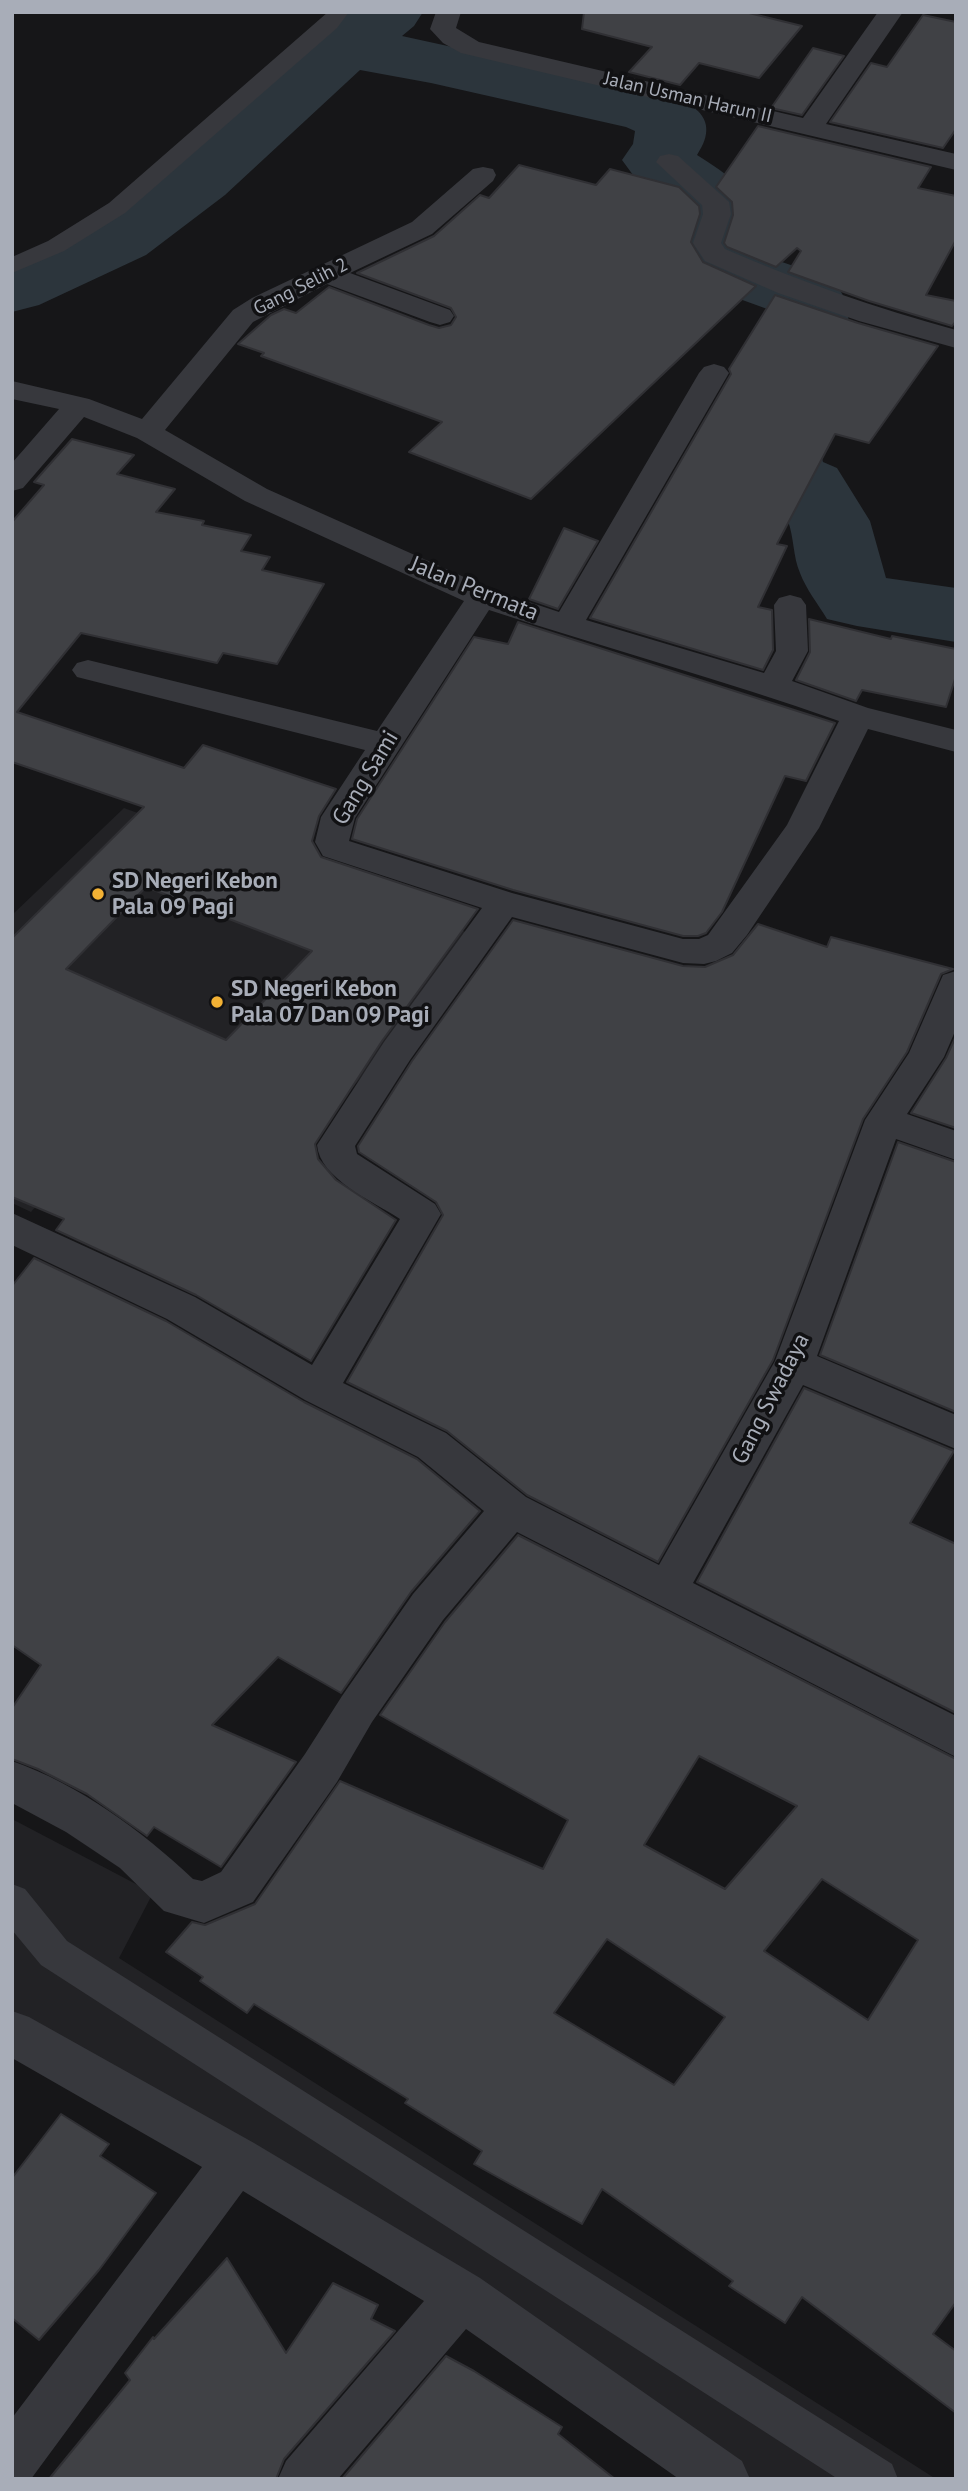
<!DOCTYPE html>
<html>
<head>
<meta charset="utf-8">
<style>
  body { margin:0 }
  #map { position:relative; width:968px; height:2491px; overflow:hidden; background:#161618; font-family:"PT Sans",sans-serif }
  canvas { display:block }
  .frame { position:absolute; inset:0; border:14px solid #a8adb8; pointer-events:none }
</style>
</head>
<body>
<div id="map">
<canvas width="968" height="2491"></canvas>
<div class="frame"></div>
</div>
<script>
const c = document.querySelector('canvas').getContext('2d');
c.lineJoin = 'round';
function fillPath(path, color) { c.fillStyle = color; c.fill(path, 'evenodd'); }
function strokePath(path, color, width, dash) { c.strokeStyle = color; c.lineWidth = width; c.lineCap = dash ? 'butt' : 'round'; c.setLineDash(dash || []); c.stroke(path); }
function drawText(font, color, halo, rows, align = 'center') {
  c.font = font + ' "PT Sans",sans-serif'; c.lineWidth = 7; c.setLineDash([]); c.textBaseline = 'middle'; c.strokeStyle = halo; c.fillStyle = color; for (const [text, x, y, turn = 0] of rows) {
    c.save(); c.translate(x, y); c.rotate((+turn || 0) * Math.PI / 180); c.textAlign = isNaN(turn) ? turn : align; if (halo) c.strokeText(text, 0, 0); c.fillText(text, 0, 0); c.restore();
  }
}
fillPath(new Path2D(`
  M124 808 477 936 313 1136 156 1069 31 1212 12 1203V915Z
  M12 1819 153 1893 119 1958 936 2479H735L367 2257 12 2057Z`), '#222225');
fillPath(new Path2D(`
  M348 12H423L414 26 402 36 649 90C682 98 726 112 697 155 732 178 742 182 757 223L740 246 742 249C758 255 824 274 833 282 878 325 809 409 823 462L837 468 870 521 886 578 956 588V642L857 626 827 619C818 604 806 589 800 573 793 557 794 537 788 521 779 498 772 505 758 493 742 480 739 452 741 433 747 392 779 353 770 310L690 281 666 246 683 222 678 207 633 175 622 160 633 144 635 131 626 127 431 83 360 70 225 195 146 255 39 305 12 312V261L94 223 173 165 309 43Z`), '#2c353c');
const building = new Path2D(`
  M584 12H745L802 26 759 78 699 63 680 85 629 72 652 47 582 29Z
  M923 15 956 22V129L943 148 830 122 871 63 887 67Z
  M813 48 844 56 802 115 771 108Z
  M758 126 931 167 918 188 956 196V240L926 295 956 301V321L952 326 869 301 788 272 801 251 797 248 776 267 727 247 724 243 733 215 732 202 716 187Z
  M519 165 596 185 610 169 679 187 699 206 700 214 691 242 703 262 756 286 531 499 409 452 442 422 261 356 264 353 238 344 271 315 284 309 296 313 329 287 429 325 439 328 451 325 456 317 451 308 357 273 434 236 480 195 489 198Z
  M775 295 858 323 938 346 869 443 835 434 777 544 787 546 758 607 772 610 773 650 763 670 590 618 731 374 729 369Z
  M72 439 134 455 117 474 175 489 156 512 204 521 202 525 251 535 241 551 270 557 262 570 324 584 277 664 223 653 217 663 81 633 17 712 184 768 203 745 336 789 319 816 312 841 321 857 478 909 382 1041 315 1144 318 1159 336 1180 396 1220 311 1361 196 1295 56 1230 64 1219 12 1197V938L144 807 12 762V522L44 485 34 482ZM146 887 312 951 226 1040 66 969Z
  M564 528 598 541 558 609 529 599Z
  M809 619 891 639 892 636 956 649V676L946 707 862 690 856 701 796 680 810 652Z
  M518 622 835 723 806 781 785 776 722 912 706 933 698 936H683L513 890 352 839 357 819 474 637 508 644Z
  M513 920 683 966 705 967 733 955 758 924 827 947 831 937 953 969 941 974 907 1052 863 1119 773 1360 658 1562 527 1495 447 1431 347 1382 443 1215 436 1202 359 1152 358 1146 412 1061Z
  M956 1036V1128L911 1113 946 1058Z
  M898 1142 956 1162V1412L820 1355Z
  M34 1258 166 1321 304 1402 417 1459 480 1511 411 1592 341 1693 278 1657 212 1725 296 1762 221 1867 154 1827 147 1836 87 1794 38 1769 12 1759V1708L41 1665 12 1645V1286Z
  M804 1388 954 1451 910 1523 956 1544V1713L697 1582Z
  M518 1535 956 1759V2302L933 2334 956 2351V2413L802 2297 785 2323 729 2286 733 2281 602 2189 582 2224 474 2164 482 2151 405 2103 408 2099 254 2004 247 2013 200 1981 203 1977 166 1952 192 1922 205 1925 255 1904 340 1781 543 1869 568 1820 380 1715 445 1622ZM699 1756 797 1806 725 1889 644 1845ZM822 1879 918 1940 868 2020 764 1951ZM607 1939 725 2017 674 2085 554 2013Z
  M61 2114 109 2144 100 2156 156 2193 99 2270 39 2340 12 2318V2178Z
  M227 2258 286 2353 333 2283 378 2305 371 2319 395 2331 284 2459 276 2479H49L130 2380 125 2373 153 2337 154 2339Z
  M446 2356 474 2371 562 2427 558 2434 615 2479H342Z`);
fillPath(building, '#404145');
strokePath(building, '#303034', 2);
fillPath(new Path2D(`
  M328 12H349L337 28 125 213 64 251 12 273V257L48 241 109 203Z
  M12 1884 25 1889 67 1941 892 2464 898 2479H838L41 1965 12 1930Z`), '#37383d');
fillPath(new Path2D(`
  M436 12H461L456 28 479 42 803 118 878 12H903L826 124 956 154V170L461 53 443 43 430 29Z
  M669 154 678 156 729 202 731 214 721 243 725 249C801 282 876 308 956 330V348L859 321 778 293 705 261 693 243 703 214 702 205 656 162 660 156Z
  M483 167 493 169 496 175 493 181 432 234 350 273 450 310 454 316 450 322 440 325 430 322 327 284 253 322 165 430 267 489 493 590 559 612 699 373 704 367 714 364 724 367 729 373 586 620 764 673 776 651 774 605 779 598 790 595 801 598 806 605 808 651 792 681 868 708 956 730V752L868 729 819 828 747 935 732 953 716 961 704 964 683 963 512 917 410 1060 355 1146 357 1154 435 1204 441 1214 343 1383 446 1433 526 1497 659 1565 775 1361 865 1120 909 1053 943 975 956 971V1029L944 1057 907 1114 956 1131V1160L896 1139 817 1356 956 1415V1449L803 1385 693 1583 956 1716V1757L517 1532 443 1620 372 1722 337 1782 253 1902 204 1923 164 1911 120 1868 66 1832 12 1803V1761C80 1785 141 1830 193 1879L202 1881 221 1872 305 1754 342 1696 413 1594 484 1511 418 1457 305 1400 167 1319 12 1245V1213L195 1297 312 1365 400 1219C373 1201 320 1179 317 1145L384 1042 482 908 323 856 315 842 321 817 365 750 77 677 72 670 77 663 88 660 377 731 464 601 245 501 137 438 84 417 23 488 12 491V463L59 409 12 399V381L89 399 142 419 233 310 252 298 412 222 473 169ZM489 610C605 648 724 680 839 721L787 825 708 935 699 939H683L512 893 349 841 355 818Z
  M12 2011 29 2017 254 2143 480 2278 742 2461 750 2479H679L466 2329 338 2479H278L286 2461 424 2301 243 2191 31 2479H12V2418L202 2167 12 2058Z`), '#37383d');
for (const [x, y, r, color] of [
  [98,894,7,"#f2b134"],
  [217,1002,7,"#f2b134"]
]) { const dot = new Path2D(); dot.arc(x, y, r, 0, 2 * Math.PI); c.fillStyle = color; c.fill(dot); strokePath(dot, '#111113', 2.5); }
drawText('19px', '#a8adb8', '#111113', [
  ["Jalan Usman Harun II",688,98,13],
  ["Gang Selih 2",301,287,-27]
]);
drawText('23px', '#a8adb8', '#111113', [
  ["Jalan Permata",474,589,22],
  ["Gang Sami",366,778,-59],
  ["Gang Swadaya",771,1399,-63]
]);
drawText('bold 23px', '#a8adb8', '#111113', [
  ["SD Negeri Kebon",112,881],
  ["Pala 09 Pagi",112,907],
  ["SD Negeri Kebon",231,989],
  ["Pala 07 Dan 09 Pagi",231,1015]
], 'left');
</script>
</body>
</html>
